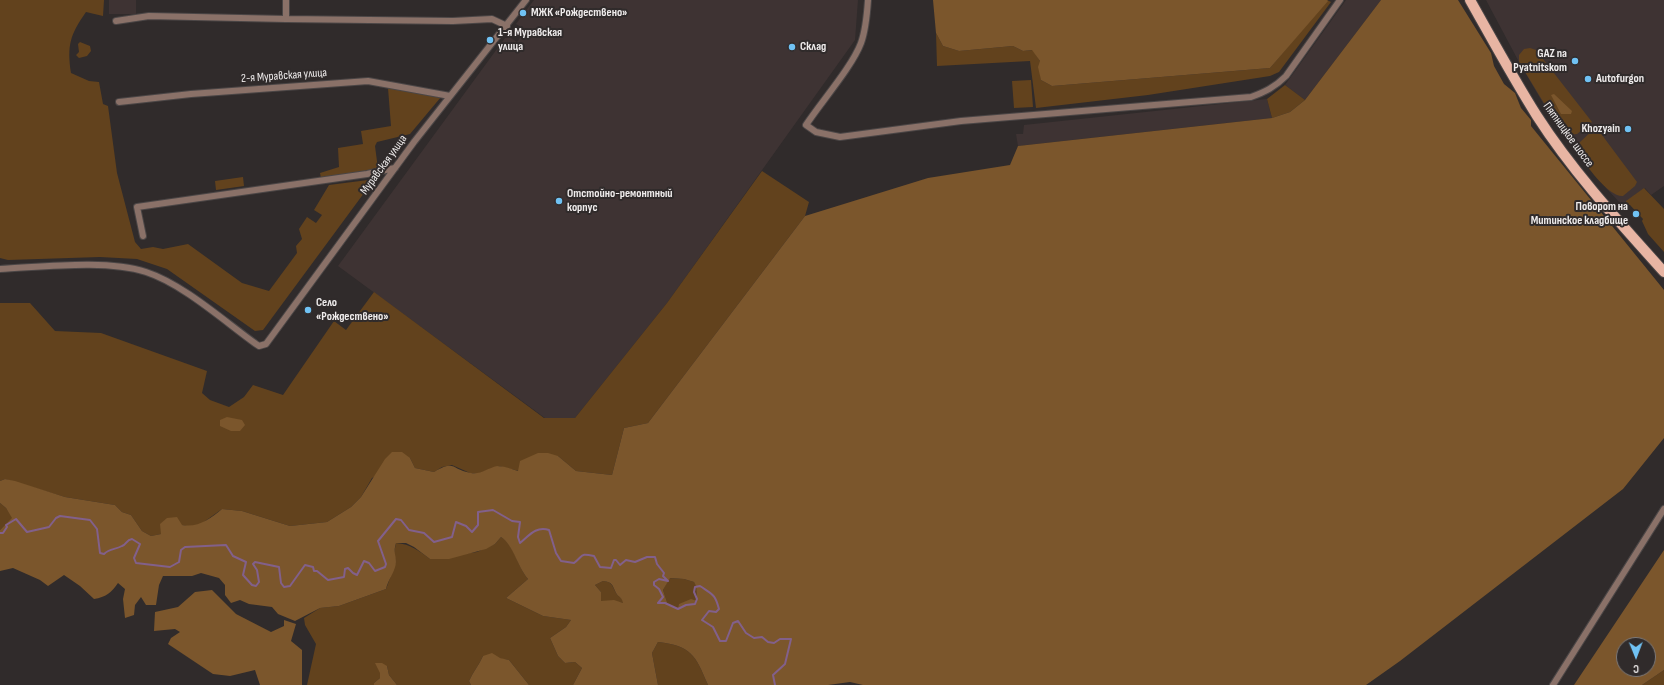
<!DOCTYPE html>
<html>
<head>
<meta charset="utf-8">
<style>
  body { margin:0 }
  #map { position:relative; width:1664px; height:685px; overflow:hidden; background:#302b2b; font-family:"Sofia Sans Condensed",sans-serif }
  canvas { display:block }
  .north { position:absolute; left:1616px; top:637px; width:40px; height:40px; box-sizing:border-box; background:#302b2b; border:1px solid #7c7878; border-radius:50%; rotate:179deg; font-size:11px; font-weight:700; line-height:16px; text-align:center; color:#efecec }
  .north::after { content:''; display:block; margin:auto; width:14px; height:18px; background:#70c2f4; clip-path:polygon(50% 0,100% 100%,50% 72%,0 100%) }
</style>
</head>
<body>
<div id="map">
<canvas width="1664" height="685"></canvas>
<div class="north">С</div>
</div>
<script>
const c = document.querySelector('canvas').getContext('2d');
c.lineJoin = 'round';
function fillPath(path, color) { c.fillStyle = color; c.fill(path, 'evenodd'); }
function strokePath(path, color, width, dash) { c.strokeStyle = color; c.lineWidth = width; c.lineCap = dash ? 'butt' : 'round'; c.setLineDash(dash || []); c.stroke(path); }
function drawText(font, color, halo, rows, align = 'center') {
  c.font = font + ' "Sofia Sans Condensed",sans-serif'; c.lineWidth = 4; c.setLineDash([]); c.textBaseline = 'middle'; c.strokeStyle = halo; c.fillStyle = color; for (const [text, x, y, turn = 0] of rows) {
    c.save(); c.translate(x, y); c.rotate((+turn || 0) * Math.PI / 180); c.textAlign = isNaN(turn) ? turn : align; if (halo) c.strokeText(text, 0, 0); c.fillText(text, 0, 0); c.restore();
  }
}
fillPath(new Path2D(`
  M109 0H136V14H109Z
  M534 0H858L855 40 667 303 575 418H545L338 266 505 38H511L517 42 524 32 520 29 521 27 516 24Z
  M1346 0H1381L1305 100 1285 85Z
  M1486 0H1664V186L1651 195 1645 188 1622 205 1607 189 1547 110 1519 62Z
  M1267 99 1272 118 1018 146 1016 134H1023L1024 125Z`), '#3e3333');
fillPath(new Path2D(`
  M0 0H104L103 16 86 12C70 35 67 45 71 73L89 81 99 82 103 104 108 106 117 173 135 242 141 249 153 247 163 249 188 244 242 283 269 291 297 253 296 246 302 239 299 229 307 217 316 223 322 215 314 210 329 185 368 180 367 189 263 330 255 331 167 269 137 259 100 257 8 260 0 258Z
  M1327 0 1331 2 1279 72 1270 76 1148 95 1036 108 1030 61 937 66 936 33 943 46 959 51 1013 46 1023 51 1033 50 1040 61 1041 80 1052 86 1270 68Z
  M80 42 90 46 91 51 87 56 79 58 76 55 79 52 78 44Z
  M1530 48 1536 50 1592 122 1577 134 1568 135 1559 128 1519 62V55L1524 49Z
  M1031 80 1033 107 1014 108 1012 81Z
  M1285 85 1305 100 1290 112 1272 118 1267 99Z
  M388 88 441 97 410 134 377 142 375 146 378 169 321 178 320 173 339 167 338 148 363 144 361 131 391 126Z
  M1593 130 1599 131 1637 182 1635 186 1623 196C1608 197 1586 165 1578 153L1579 143Z
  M762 171 809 202 805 216 648 423 624 428 612 475 576 471 558 456 519 471 499 466 480 473H470L452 465 442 467 434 472 415 468 410 458 372 478 361 497 351 507 327 522 290 526 242 511 222 509 201 524 191 527 182 525 161 534 151 536 142 531 131 515 122 512 115 505 65 497 5 479 0 481V303H30L55 331 101 333 207 371 202 393 210 400 229 407 244 397 253 385 283 395 334 321 346 330 374 292 544 418H575L667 303Z
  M243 177 244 186 216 190 215 181Z
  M1644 188 1664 209V252L1648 234 1642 221 1643 219 1630 205 1626 204V201Z
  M0 503 6 508 13 518 0 530Z
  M501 537C515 546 517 566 528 579L506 598 543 616 571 620 566 627 550 638 558 656 565 663 575 662 582 668 573 685H529L509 660 483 656C479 665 473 672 469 681L471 685H397L389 675 387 666 380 673V678L374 683V685H307L316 644 305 625 304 618 320 608 339 606 386 589 396 562 394 553 396 543C411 544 419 551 430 559L477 552 495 544Z
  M669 578 684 579 694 582 696 585 697 601 678 609 668 605 663 590Z
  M603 581C613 582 612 586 616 593 618 597 622 597 624 603L601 601V592L595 585Z
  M658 642C691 646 695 654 708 685H658L652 653Z
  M1664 670V685H1642Z`), '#62421d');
fillPath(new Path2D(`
  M933 0H1327L1328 1 1270 68 1052 86 1041 80 1038 67 1040 61 1032 50 1023 51 1013 46 959 51 943 46 936 33Z
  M1381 0H1458L1491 53 1494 66 1504 84 1515 93 1521 108 1531 120V126L1664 290V438L1623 489 1400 661 1366 685H863L850 682 828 685H708C695 654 691 646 658 642L652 653 658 685H573L582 668 575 662 565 663 558 656 550 638 566 627 571 620 543 616 506 598 528 579C517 566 514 546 501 537L495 544 486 549 449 559H430L414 547 406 543H396C393 553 396 554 396 562 396 570 388 580 386 589L339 606 320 608 295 621 278 614 272 607 249 604 240 600 231 603 225 595V585L219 578 201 573 192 576H163L159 585 156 605H146L141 597 135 605 134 615 125 618 123 599 125 589 118 583C111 593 106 597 94 599L80 586 64 575 48 586 40 580 13 568 0 571V530L12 518 6 508 0 503V481L5 479 15 481 65 497 115 505 122 512 131 515 142 531 151 536 161 534 160 524 167 518 177 517 182 525C198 528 210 519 222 509L242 511 290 526 327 522 351 507 361 497 385 459 392 452H402L410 458 415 468 434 472C456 459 451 470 471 473 480 475 488 468 497 466 504 466 512 469 518 471L520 461 538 453H548L558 456 576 471 612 475 624 428 648 423 805 216 928 178 1010 165 1018 146 1272 118 1290 112 1305 100ZM670 578 684 579 694 582 696 586 697 601 691 599 679 604 678 609 668 605 663 590ZM603 581C613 582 612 585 616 593 618 597 622 597 623 603L614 600 601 601V592L595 585Z
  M1554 94 1572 111 1571 114H1561L1551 95Z
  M227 417 242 420 245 425 240 431H231L220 426V420Z
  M1664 550V670L1642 685H1574ZM1624 645H1648V669H1624Z
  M212 590 236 614 271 632 284 626V620L296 624 291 641 302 650V685H260L255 670 230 676 213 674 168 644 171 638 180 632 175 629 154 631 155 612 178 607 195 592Z
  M492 653 500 658 509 660 529 685H471L469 681C473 672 479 665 483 656Z
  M375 663H382L387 666 389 675 397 685H374V683L380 678V673Z`), '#7b562c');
strokePath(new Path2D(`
  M0 533H3L7 527 6 525 16 519 27 532 49 527 56 518 60 516 90 520 97 529 100 553 104 554C110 548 115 550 122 546 127 544 126 540 132 539L140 544 134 558 136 563 170 567 179 562 181 550 185 547 226 545 233 556 246 562 243 575 252 585 256 586 259 582 257 570 253 564 255 562 279 567 281 583 284 587 290 586 305 565 313 567 314 571H317L328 580 344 577 345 569 348 568 353 573 357 575 364 561 369 563 375 571 385 567 386 564 378 541 396 519 401 520 409 530 424 533 434 542 452 537 456 522 466 526 472 532 478 525V512L493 510 512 521 520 522 518 537 520 543C529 536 535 526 549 530L556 553 561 561 574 563C584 555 580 553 594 556L600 567 611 568 614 560H616L620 565 626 560 635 562 647 557H655L657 564 664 573 663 576 668 581 659 579 654 582V585L659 589 663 597 658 603H665L678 609 686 605 695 604 697 599 694 592 695 587 700 586C713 595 715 594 719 609L716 612 709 611 702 620 713 627 720 641H726L733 623 738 621 746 633 754 638 762 637 768 642 774 643 780 639H791L785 664 773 675 775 685`), '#82608b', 2);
const minor = new Path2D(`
  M868 0C867 15 866 29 861 43 852 67 821 102 806 125L816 132 840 137 961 121 1251 97C1265 92 1275 87 1286 76L1340 0
  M286 19V0
  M116 21 149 16 286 19 453 21 492 19 507 26
  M119 102 191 94 368 81 450 96
  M143 236 137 207 367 174 395 168
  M0 269C43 267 106 259 146 272 183 284 224 321 256 344L259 346 266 344 414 142 526 0
  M1553 685 1664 509`);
const primary = new Path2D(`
  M1470 0C1492 39 1513 78 1537 116 1573 172 1620 223 1664 272`);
strokePath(minor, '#4b4646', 8);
strokePath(primary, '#4b4646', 12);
strokePath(minor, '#8a7168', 6);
strokePath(primary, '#e8b5a3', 10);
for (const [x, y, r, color] of [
  [523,13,4,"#70c2f4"],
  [490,40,4,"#70c2f4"],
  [792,47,4,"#70c2f4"],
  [1575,61,4,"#70c2f4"],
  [1588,79,4,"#70c2f4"],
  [1628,129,4,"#70c2f4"],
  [559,201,4,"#70c2f4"],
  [1636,214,4,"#70c2f4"],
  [308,310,4,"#70c2f4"]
]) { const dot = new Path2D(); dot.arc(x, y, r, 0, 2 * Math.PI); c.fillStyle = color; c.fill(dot); strokePath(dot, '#302b2b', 1.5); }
drawText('bold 12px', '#efecec', '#302b2b', [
  ["МЖК «Рождествено»",531,13],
  ["1-я Муравская",498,33],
  ["улица",498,47],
  ["Склад",800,47],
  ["GAZ na",1567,54,"right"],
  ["Pyatnitskom",1567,68,"right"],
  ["Autofurgon",1596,79],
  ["Khozyain",1620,129,"right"],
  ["Отстойно-ремонтный",567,194],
  ["корпус",567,208],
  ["Поворот на",1628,207,"right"],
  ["Митинское кладбище",1628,221,"right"],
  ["Село",316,303],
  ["«Рождествено»",316,317]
], 'left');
drawText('12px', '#efecec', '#302b2b', [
  ["2-я Муравская улица",284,76,-4],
  ["Пятницкое шоссе",1568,135,54],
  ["Муравская улица",384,165,-54]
]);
</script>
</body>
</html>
